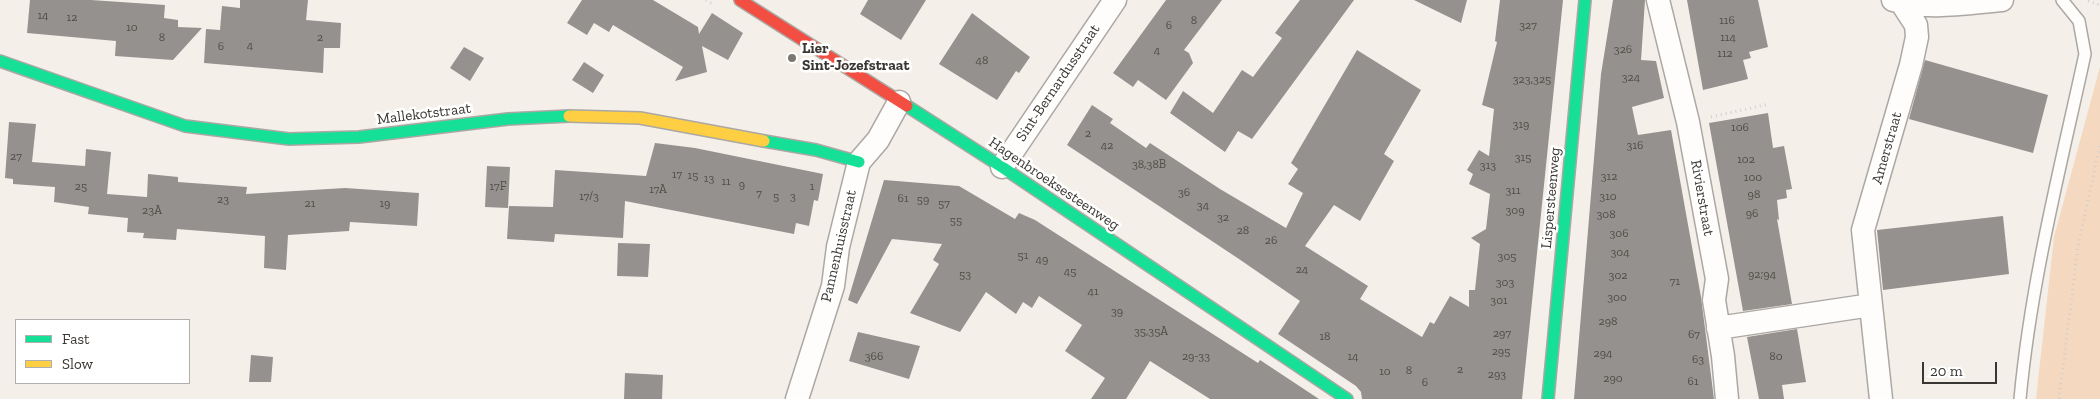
<!DOCTYPE html>
<html>
<head>
<meta charset="utf-8">
<style>
  body { margin:0 }
  #map { position:relative; width:2100px; height:399px; overflow:hidden; background:#f5efea; font-family:"Zilla Slab",serif }
  canvas { display:block }
  .legend { position:absolute; left:15px; top:319px; width:175px; height:65px; box-sizing:border-box; background:#fff; border:1px solid #b0afad; margin:0; padding:6px 9px; list-style:none; font-size:15px; color:#3a3632 }
  .legend li { display:flex; align-items:center; gap:10px; height:25px }
  .legend b { width:25px; border:1px solid #b0afad }
  .scale { position:absolute; left:1922px; top:362px; width:75px; height:22px; box-sizing:border-box; border:2px solid #3a3632; border-top:0; padding-left:6px; font-size:15px; line-height:18px; white-space:nowrap; color:#3a3632; -webkit-text-stroke:4px #fff; paint-order:stroke }
</style>
</head>
<body>
<div id="map">
<canvas width="2100" height="399"></canvas>
<ul class="legend">
<li><b style="height:6px;background:#16e098"></b>Fast</li>
<li><b style="height:6px;background:#ffcf43"></b>Slow</li>
</ul>
<div class="scale">20 m</div>
</div>
<script>
const c = document.querySelector('canvas').getContext('2d');
c.lineJoin = 'round';
function fillPath(path, color) { c.fillStyle = color; c.fill(path, 'evenodd'); }
function strokePath(path, color, width, dash) { c.strokeStyle = color; c.lineWidth = width; c.lineCap = dash ? 'butt' : 'round'; c.setLineDash(dash || []); c.stroke(path); }
function drawText(font, color, halo, rows, align = 'center') {
  c.font = font + ' "Zilla Slab",serif'; c.lineWidth = 5; c.setLineDash([]); c.textBaseline = 'middle'; c.strokeStyle = halo; c.fillStyle = color; for (const [text, x, y, turn = 0] of rows) {
    c.save(); c.translate(x, y); c.rotate((+turn || 0) * Math.PI / 180); c.textAlign = isNaN(turn) ? turn : align; if (halo) c.strokeText(text, 0, 0); c.fillText(text, 0, 0); c.restore();
  }
}
fillPath(new Path2D(`
  M2100 67V399H2036L2054 237Z`), '#f4d8c0');
fillPath(new Path2D(`
  M30 0H91L165 5 164 18 178 20V27L202 28 173 60 115 56 116 41 27 33Z
  M240 0H308L306 20 341 23 340 48H324L323 73 204 63 206 29 220 30 222 6 240 8Z
  M582 0H653L698 27 699 34 712 13 743 33 728 60 702 46 707 72 675 81 683 67 613 25 609 32 594 23 587 35 567 23Z
  M868 0H926L901 40 860 14Z
  M1166 0H1222L1184 50 1189 53 1193 63 1166 100 1138 80 1133 87 1113 73Z
  M1300 0H1354L1252 139 1238 131 1225 152 1170 113 1183 91 1213 113 1242 70 1253 77 1282 38 1275 33Z
  M1414 0H1467L1461 23Z
  M1500 0H1563L1522 399H1362L1361 392 1356 386 1278 334 1300 301 1239 259 1067 145 1092 105 1113 119 1110 123 1146 148 1150 143 1220 189 1286 228 1303 193 1288 184 1298 169 1291 163 1357 50 1421 90 1384 154 1394 161 1360 221 1334 205 1305 246 1368 286 1360 299 1422 337 1430 322 1434 324 1450 296 1469 307V290H1475L1480 244 1471 238 1486 229 1490 194 1469 184 1473 174 1467 170 1479 150 1489 156 1494 109 1482 105 1497 42 1495 41Z
  M1613 0H1645L1641 60 1656 61 1664 98 1632 107 1638 135 1671 130 1701 297 1714 399H1574L1601 74Z
  M1687 0H1758L1768 47 1749 52 1751 58 1743 60 1748 79 1703 90Z
  M972 13 1030 57 1019 73 1016 71 997 100 939 64Z
  M464 47 484 58 470 81 450 68Z
  M1925 60 2048 95 2033 153 1909 119Z
  M584 62 604 75 593 93 572 80Z
  M1768 113 1773 148 1784 146 1792 189 1786 190 1787 198 1777 200 1779 220 1777 219 1792 304 1743 311 1709 123Z
  M9 122 36 124 32 162 85 166 86 149 111 152 107 194 147 197 148 174 178 177V182L247 187 246 194 345 188 419 193 417 226 350 222 349 231 288 235 286 270 264 268 265 236 177 229 176 240 143 238 144 233 127 232 128 218 88 214 89 207 54 202 55 187 13 184V179L5 178Z
  M655 143 695 148 823 174 818 201 814 200 809 226 796 223 794 234 625 201 623 238 555 234 554 242 507 239 509 206 553 207 555 170 646 176Z
  M487 166 510 167 508 208 485 207Z
  M884 180 959 186 1015 219 1019 213 1035 220 1258 363 1260 360 1319 399H1210L1150 361 1126 399H1091L1105 378 1065 351 1082 325 1039 296 1032 308 1023 302 1016 314 986 292 960 332 910 313 939 264 933 260 942 244 892 239 857 304 848 300Z
  M2003 216 2009 274 1883 290 1877 230Z
  M618 243 650 244 648 277 617 276Z
  M1797 329 1806 382 1782 385 1784 399H1759L1747 337Z
  M858 332 920 346 909 379 849 361Z
  M251 355 273 357 271 382H249Z
  M625 373 663 375 662 399H624Z`), '#95918e');
const lane = new Path2D(`
  M2020 399C2031 281 2060 169 2085 54L2079 21 2062 0`);
const street = new Path2D(`
  M1658 0 1688 122 1717 279 1714 300 1723 356 1727 399
  M1893 0C1927 10 1967 3 2002 0
  M1002 167 1115 0
  M1718 328 1871 305
  M797 399 833 286 838 247 859 162 878 140 899 102
  M1881 399 1863 230 1911 65 1917 37 1916 25 1901 2`);
const fast = new Path2D(`
  M0 61 185 126 289 139 359 137 508 119 569 116
  M907 106 1002 167 1347 399
  M764 141 816 150 859 162
  M1548 399 1585 0`);
const slow = new Path2D(`
  M569 116 640 118 764 141`);
const jam = new Path2D(`
  M740 0 907 106`);
strokePath(lane, '#aba7a3', 14);
strokePath(street, '#aba7a3', 25);
strokePath(fast, '#aba7a3', 14);
strokePath(slow, '#aba7a3', 14);
strokePath(jam, '#aba7a3', 14);
strokePath(new Path2D(`
  M706 0 714 5
  M2088 1 2100 5
  M1711 117 1769 104
  M2059 399 2078 247 2100 144`), '#d1cecd', 3, [1, 4]);
strokePath(lane, '#fefdfc', 11);
strokePath(street, '#fefdfc', 22);
strokePath(fast, '#16e098', 11);
strokePath(slow, '#ffcf43', 11);
strokePath(jam, '#f24e42', 11);
for (const [x, y, r, color] of [
  [792,58,5,"#7b7772"]
]) { const dot = new Path2D(); dot.arc(x, y, r, 0, 2 * Math.PI); c.fillStyle = color; c.fill(dot); strokePath(dot, '#fff', 2); }
drawText('12px', '#514d49', null, [
  ["14",43,16],
  ["12",72,18],
  ["8",1194,21],
  ["116",1727,21],
  ["6",1169,26],
  ["327",1528,26],
  ["10",132,28],
  ["8",162,38],
  ["2",320,38],
  ["114",1728,38],
  ["4",250,46],
  ["6",221,47],
  ["326",1623,50],
  ["4",1157,51],
  ["112",1725,54],
  ["48",982,61],
  ["324",1631,78],
  ["323,325",1532,80],
  ["319",1521,125],
  ["106",1740,128],
  ["2",1088,134],
  ["42",1107,146],
  ["316",1635,146],
  ["27",16,157],
  ["315",1523,158],
  ["102",1746,160],
  ["38,38B",1149,165],
  ["313",1488,166],
  ["17",677,175],
  ["15",693,176],
  ["312",1609,177],
  ["100",1753,178],
  ["13",709,179],
  ["11",726,182],
  ["9",742,185],
  ["25",81,187],
  ["17F",498,187],
  ["1",812,187],
  ["17A",658,190],
  ["311",1513,191],
  ["36",1184,193],
  ["7",759,194],
  ["98",1754,195],
  ["17/3",589,197],
  ["5",776,197],
  ["3",793,197],
  ["310",1608,197],
  ["61",903,199],
  ["23",223,200],
  ["59",923,200],
  ["21",310,204],
  ["19",385,204],
  ["57",944,204],
  ["34",1203,206],
  ["23A",152,211],
  ["309",1515,211],
  ["96",1752,214],
  ["308",1606,215],
  ["32",1223,218],
  ["55",956,221],
  ["28",1243,231],
  ["306",1619,234],
  ["26",1271,241],
  ["304",1620,253],
  ["51",1023,256],
  ["305",1507,257],
  ["49",1042,260],
  ["24",1302,270],
  ["45",1070,272],
  ["53",965,275],
  ["92;94",1762,275],
  ["302",1618,276],
  ["71",1675,282],
  ["303",1505,283],
  ["41",1093,292],
  ["300",1617,298],
  ["301",1499,301],
  ["39",1117,312],
  ["298",1608,322],
  ["35,35A",1151,332],
  ["297",1502,334],
  ["67",1694,335],
  ["18",1325,337],
  ["295",1501,352],
  ["294",1603,354],
  ["366",874,357],
  ["29-33",1196,357],
  ["14",1353,357],
  ["80",1776,357],
  ["63",1698,360],
  ["2",1460,370],
  ["8",1409,371],
  ["10",1385,372],
  ["293",1497,375],
  ["290",1613,379],
  ["61",1693,382],
  ["6",1425,383]
]);
drawText('bold 15px', '#3a3632', '#fff', [
  ["Lier",802,49],
  ["Sint-Jozefstraat",802,66]
], 'left');
drawText('15px', '#3a3632', '#fff', [
  ["Sint-Bernardusstraat",1058,83,-56],
  ["Mallekotstraat",424,114,-7],
  ["Amerstraat",1887,148,-74],
  ["Hagenbroeksesteenweg",1054,184,34],
  ["Lispersteenweg",1551,198,-85],
  ["Rivierstraat",1702,198,80],
  ["Pannenhuisstraat",839,246,-77]
]);
</script>
</body>
</html>
